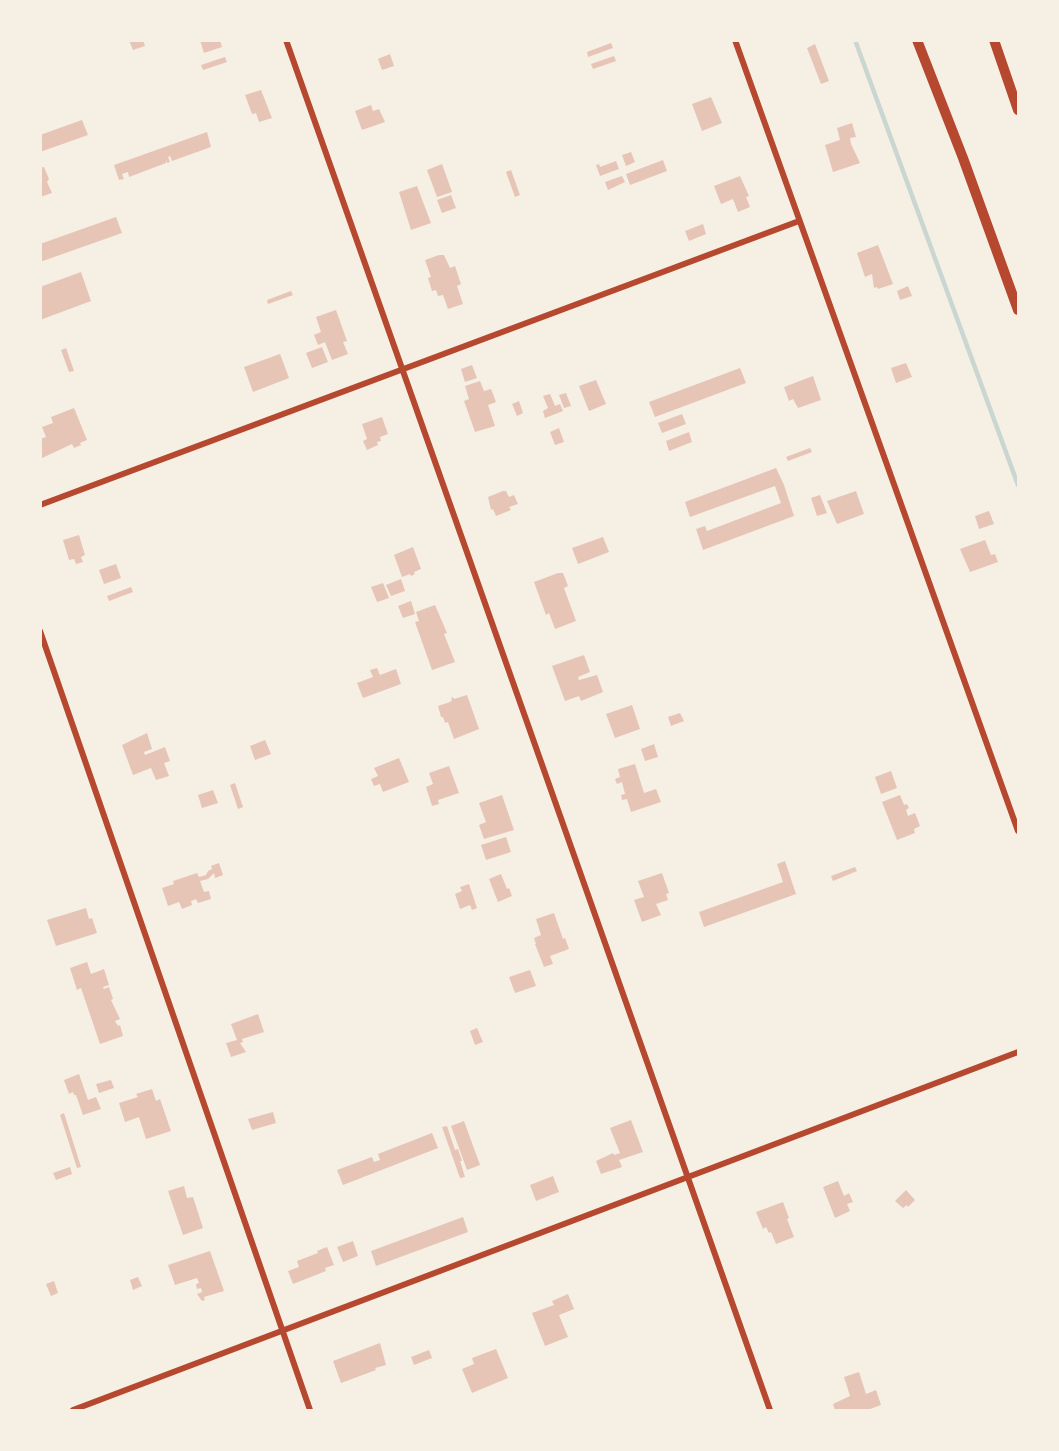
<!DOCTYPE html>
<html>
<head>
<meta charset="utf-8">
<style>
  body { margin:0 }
  #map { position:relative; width:1059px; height:1451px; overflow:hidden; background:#f6efe4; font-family:Ubuntu,sans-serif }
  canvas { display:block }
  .frame { position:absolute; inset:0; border:42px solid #f6efe4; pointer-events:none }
</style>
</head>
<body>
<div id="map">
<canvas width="1059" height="1451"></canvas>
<div class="frame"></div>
</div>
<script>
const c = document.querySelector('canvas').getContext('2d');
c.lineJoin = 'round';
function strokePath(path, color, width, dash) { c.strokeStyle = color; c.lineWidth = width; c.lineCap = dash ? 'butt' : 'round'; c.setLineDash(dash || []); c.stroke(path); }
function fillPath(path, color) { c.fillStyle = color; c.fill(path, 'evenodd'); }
strokePath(new Path2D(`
  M855 40 1018 485`), '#c9d6d2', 4.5);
fillPath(new Path2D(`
  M129 40H143L145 46 133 50Z
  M200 40H220L222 47 204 53Z
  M611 43 613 48 588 57 587 52Z
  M815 44 829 81 821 84 807 48Z
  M390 54 394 66 382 70 378 59Z
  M614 56 616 61 593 69 591 64Z
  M225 57 227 62 203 70 201 65Z
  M261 90 272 118 259 122 256 113 252 114 245 95Z
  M711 97 722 123 702 131 692 104Z
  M371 105 373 111 379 109 385 122 362 130 355 111Z
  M82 120 88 135 40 152V135Z
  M852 123 856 137 850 138 851 144 860 163 833 172 825 145 840 140 837 128Z
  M207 132 211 147 172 161 170 156 168 157 170 162 167 163 166 160V163L129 177 128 172 122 174 124 179 119 180 114 165Z
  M631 152 635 162 626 166 622 155Z
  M663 160 667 171 630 185 626 174Z
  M616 161 619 169 600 176 596 165 599 164 600 167Z
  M442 164 452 192 437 197 427 170Z
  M44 167 49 179 47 182 52 193 40 197V168Z
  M511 170 520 195 515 197 506 172Z
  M622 176 625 182 608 190 605 182Z
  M740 176 749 196 746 197 750 207 738 212 733 199 721 204 714 186Z
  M417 186 431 223 411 230 399 192Z
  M451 195 456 208 442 213 437 200Z
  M116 217 122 233 40 262V244Z
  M703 224 706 234 689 241 685 231Z
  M878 245 893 284 878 289 877 287 874 288 872 274 865 277 857 253Z
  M439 255H444L450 268 455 266 461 284 457 286 463 304 448 309 443 295 438 296 436 290 432 291 428 278 431 277 425 260Z
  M81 272 91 301 40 320V287Z
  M908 286 912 296 900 300 897 291Z
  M291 291 293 295 268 304 267 300Z
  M336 310 347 341 343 342 348 354 332 360 325 342 318 345 314 335 321 332 316 317Z
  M322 347 328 362 312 368 306 353Z
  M66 348 74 371 69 372 61 350Z
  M280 354 289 378 253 392 244 367Z
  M906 363 912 377 896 383 891 368Z
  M472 365 477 378 465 382 461 369Z
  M740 368 746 383 655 417 649 402Z
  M813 376 821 400 798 408 793 399 789 401 784 387Z
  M596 380 606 404 589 411 579 386Z
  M480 381 484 391 491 389 496 402 488 405 495 426 475 432 464 401 469 399 465 386Z
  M566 393 571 406 564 408 559 395Z
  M550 394 555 406 560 404 563 411 545 418 543 411 548 408 543 396Z
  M519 401 523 413 517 416 512 404Z
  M74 408 87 440 80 443 81 445 74 448 72 444 40 459V439L46 437 42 427 53 423 51 417Z
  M682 414 686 424 662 433 658 423Z
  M382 417 388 434 380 437 381 441 377 442 378 445 367 450 363 441 367 439 362 424Z
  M559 428 564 442 555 445 550 432Z
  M689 432 692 442 669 451 666 441Z
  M810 448 812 452 788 461 786 457Z
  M776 468 784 485 794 516 703 550 696 529 705 526 707 531 781 503 775 486 690 517 685 502Z
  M503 491H506L509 497 514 495 518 504 509 507 511 510 496 516 493 509 491 510 488 497Z
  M856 491 864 514 837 524 827 501Z
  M820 495 827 513 817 516 811 498Z
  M989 511 994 524 979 529 975 516Z
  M79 535 85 555 81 557 83 562 76 564 74 559 69 560 63 540Z
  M603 537 609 552 578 564 572 548Z
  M985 540 991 555 995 554 998 562 970 572 960 549Z
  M413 547 421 569 414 572 415 574 411 576 410 574 402 577 394 555Z
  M116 564 121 578 104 584 99 570Z
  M558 573H563L568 586 564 588 576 621 555 629 549 613 546 615 534 582Z
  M401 579 405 591 391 596 386 585Z
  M383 583 389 598 377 602 371 587Z
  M131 587 133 592 109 601 107 596Z
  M411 601 415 614 403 618 398 606Z
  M435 605 447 633 444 634 455 662 432 670 415 622 419 621 416 612Z
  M584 655 590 672 578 677 579 680 597 675 603 692 581 701 579 696 565 701 552 666Z
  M377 668 380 675 396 669 401 684 363 698 357 683 373 677 370 670Z
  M467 695 479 729 454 739 448 722 445 723 443 717H441L438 706 450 702 452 700 451 698 453 697 454 699Z
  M632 705 640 729 615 738 606 714Z
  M680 713 684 721 671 726 668 717Z
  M147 733 152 749 144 752 145 755 165 747 170 761 164 763 169 776 156 780 151 768 133 775 122 745Z
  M265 740 271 754 255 760 250 746Z
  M654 744 658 757 645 761 641 749Z
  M399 758 409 782 383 792 380 784 374 786 371 779 378 776 374 768Z
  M635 764 644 793 656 789 661 802 631 812 627 799 622 800 621 795 625 794 622 782 617 784 615 779 620 777 618 769Z
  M449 766 459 793 438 800 439 804 432 806 426 787 433 784 429 773Z
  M891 771 897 788 881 794 875 777Z
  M235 783 243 807 238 809 230 785Z
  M213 790 218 803 202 808 198 795Z
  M502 795 514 830 484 839 479 825 486 822 479 803Z
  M900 795 904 805 907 804 909 808 906 810 908 816 915 813 920 826 914 829 915 833 897 840 882 802Z
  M506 837 511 852 486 860 481 845Z
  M785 861 796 894 704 927 699 912 783 882 777 864Z
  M219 863 223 875 215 878 214 873 208 879 200 881 204 892 209 891 211 899 198 903 196 899 191 901 192 905 182 909 179 902 168 906 162 888 174 884 173 881 197 873 199 877 206 875 208 871 212 869 211 866Z
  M855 867 857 871 833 881 831 876Z
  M662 873 669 893 666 894 668 900 656 904 661 915 642 922 634 900 644 897 638 881Z
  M501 874 507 889 509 888 512 896 498 902 489 879Z
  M469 884 477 908 472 910 470 905 460 909 455 894 462 891 460 887Z
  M86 908 89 919 92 918 97 933 56 946 47 920Z
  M554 913 563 939 565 938 569 949 550 956 553 964 544 967 535 944H536L534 938 541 935 536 919Z
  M87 962 91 974 104 969 109 985 103 987 104 989 109 987 113 999 111 1000 120 1019 115 1021 118 1026 120 1025 123 1036 100 1044 81 988 77 990 70 968Z
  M530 970 536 986 515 993 509 977Z
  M258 1014 264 1032 242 1039 243 1042 240 1043 246 1052 231 1057 226 1043 237 1040 231 1024Z
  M477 1028 483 1042 475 1045 470 1031Z
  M79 1074 88 1100 96 1097 101 1109 83 1115 76 1095H74L73 1092 69 1094 64 1080Z
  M111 1080 114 1088 99 1093 96 1084Z
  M152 1089 156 1101 160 1099 171 1131 146 1139 139 1117 125 1122 119 1103 138 1097 136 1094Z
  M273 1112 276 1123 252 1130 248 1119Z
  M64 1113 81 1167 77 1168 60 1115Z
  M631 1120 643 1152 619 1160 622 1167 601 1174 596 1161 613 1153 614 1155 620 1153 610 1128Z
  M464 1121 480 1165 467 1170 451 1126Z
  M447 1126 455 1150 458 1149 462 1161H460L465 1177 460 1178 442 1127Z
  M432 1133 438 1148 343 1185 337 1170 372 1157 374 1162 380 1160 378 1154Z
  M70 1167 72 1174 56 1180 53 1173Z
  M553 1176 559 1192 536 1201 530 1185Z
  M838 1181 844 1196 849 1193 853 1202 847 1204 850 1211 835 1218 823 1187Z
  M184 1186 187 1198 193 1197 203 1228 183 1235 168 1191Z
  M906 1190 915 1200 908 1207 907 1205 903 1208 895 1201Z
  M783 1202 789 1218 787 1219 794 1237 776 1244 771 1232 769 1233 766 1227 763 1229 756 1212Z
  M463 1217 468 1232 376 1266 371 1251Z
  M353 1241 358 1256 343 1262 337 1247Z
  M327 1247 334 1265 325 1268 326 1271 293 1284 288 1271 299 1267 297 1261 318 1253 317 1251Z
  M210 1251 224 1291 204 1297 205 1300 202 1301 197 1294 202 1292 201 1288 197 1289 196 1284 199 1283 197 1278 175 1285 168 1265Z
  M138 1277 142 1286 133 1290 130 1280Z
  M54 1281 58 1293 51 1296 46 1284Z
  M568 1294 574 1309 559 1315 568 1337 545 1346 532 1313 554 1305 552 1301Z
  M380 1343 386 1365 375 1368 376 1370 341 1383 333 1361Z
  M496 1349 508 1378 472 1393 462 1369 474 1364 472 1358Z
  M429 1350 432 1358 414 1365 411 1357Z
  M859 1372 866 1394 876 1390 881 1405 870 1409V1410H835L833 1404 850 1396 844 1377Z`), '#e6c5b7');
strokePath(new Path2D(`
  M286 40 770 1410
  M735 40 1018 831
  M40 505 799 221
  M40 631 310 1410
  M73 1410 1018 1052`), '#b5482f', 6);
strokePath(new Path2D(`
  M917 40 963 158 1018 310
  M994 40 1018 110`), '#b5482f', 10);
</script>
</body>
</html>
